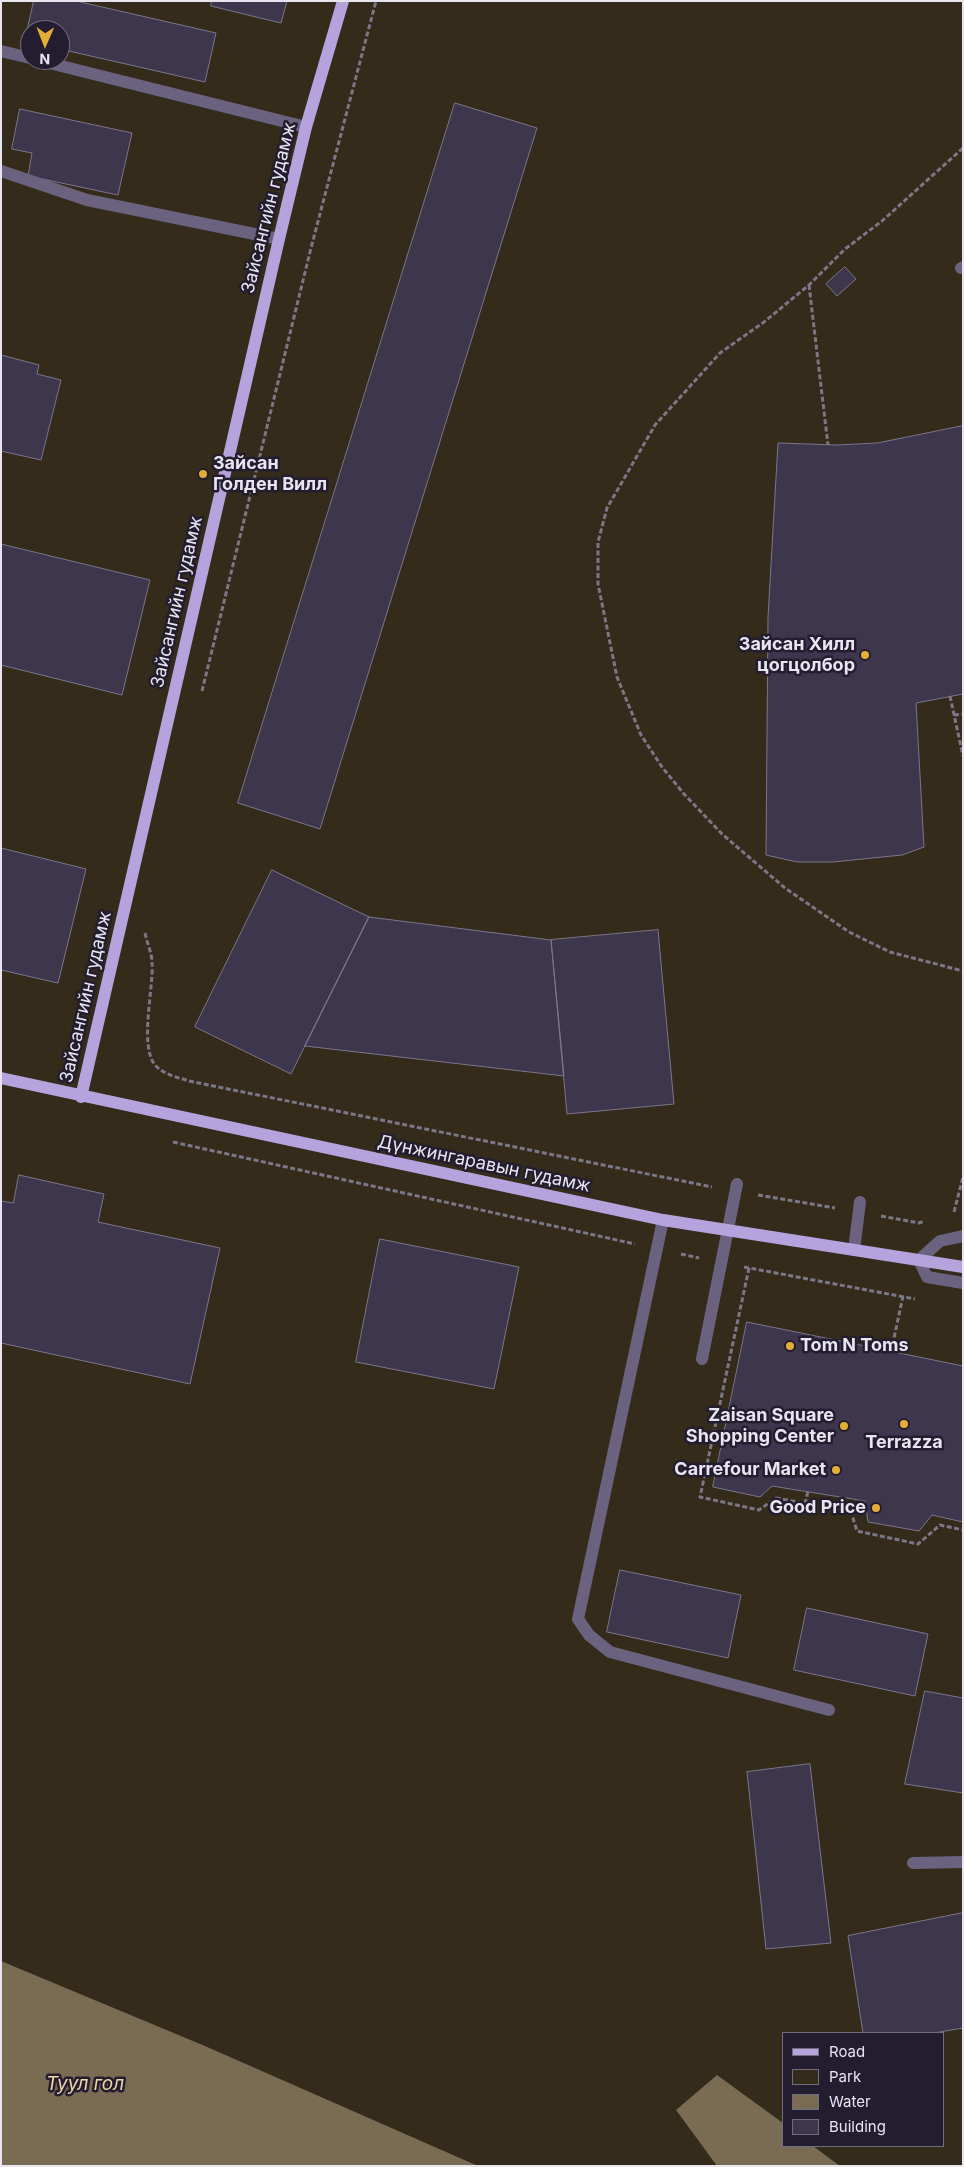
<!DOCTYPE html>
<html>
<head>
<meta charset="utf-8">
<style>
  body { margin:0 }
  #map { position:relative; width:964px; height:2167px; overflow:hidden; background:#231d2f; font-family:Inter,sans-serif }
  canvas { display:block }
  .frame { position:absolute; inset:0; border:2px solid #e8e5f1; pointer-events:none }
  .legend { position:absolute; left:782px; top:2032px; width:162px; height:115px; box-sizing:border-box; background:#231d2f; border:1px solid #726d7d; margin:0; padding:6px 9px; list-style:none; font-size:15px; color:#e8e5f1 }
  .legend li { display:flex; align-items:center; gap:10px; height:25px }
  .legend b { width:25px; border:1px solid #726d7d }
  .north { position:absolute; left:20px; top:20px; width:50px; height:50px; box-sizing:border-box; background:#231d2f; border:1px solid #726d7d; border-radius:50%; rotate:181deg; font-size:14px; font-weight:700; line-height:20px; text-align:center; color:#e8e5f1 }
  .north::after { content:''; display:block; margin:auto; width:18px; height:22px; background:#e4ad35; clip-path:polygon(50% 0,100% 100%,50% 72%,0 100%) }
</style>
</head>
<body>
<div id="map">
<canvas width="964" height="2167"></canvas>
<div class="frame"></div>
<ul class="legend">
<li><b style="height:6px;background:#b5a3dd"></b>Road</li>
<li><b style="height:14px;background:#342b1a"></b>Park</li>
<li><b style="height:14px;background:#796c53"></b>Water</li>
<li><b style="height:14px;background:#3e364d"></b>Building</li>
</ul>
<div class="north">N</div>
</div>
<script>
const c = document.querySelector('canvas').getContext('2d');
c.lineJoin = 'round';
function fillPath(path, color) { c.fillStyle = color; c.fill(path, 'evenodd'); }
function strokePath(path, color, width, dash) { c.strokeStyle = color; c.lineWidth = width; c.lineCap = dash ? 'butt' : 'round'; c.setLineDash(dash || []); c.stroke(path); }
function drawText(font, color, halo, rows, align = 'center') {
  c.font = font + ' Inter,sans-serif'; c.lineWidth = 5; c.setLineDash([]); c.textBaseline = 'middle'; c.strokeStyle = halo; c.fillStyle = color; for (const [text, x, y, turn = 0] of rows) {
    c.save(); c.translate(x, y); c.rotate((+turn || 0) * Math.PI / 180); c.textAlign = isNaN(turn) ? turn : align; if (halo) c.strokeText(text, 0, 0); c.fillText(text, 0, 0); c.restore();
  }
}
fillPath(new Path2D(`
  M1 1H963V2166H840L813 2146H943V2033H783V2123L717 2075 676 2110 717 2166H478L205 2046 1 1961ZM30 30H60V60H30Z`), '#342b1a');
fillPath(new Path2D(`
  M1 1961 205 2046 478 2166H1Z
  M717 2075 783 2123V2146H813L840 2166H717L676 2110Z`), '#796c53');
const building = new Path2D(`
  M34 1H76L216 33 205 82 60 49V30H30V42L25 41Z
  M212 1H287L281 23 211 6Z
  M455 103 537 128 320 829 238 803Z
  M20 109 132 133 118 195 28 176 32 153 12 149Z
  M845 267 856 279 837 296 826 284Z
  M1 355 39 365 37 374 61 380 41 460 1 451Z
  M963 426V694L916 703 924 847 902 855 833 862H797L766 855 768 617 778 443 837 445 877 443Z
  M1 544 150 580 122 695 1 665Z
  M1 848 86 869 58 983 1 970Z
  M272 870 369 917 291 1074 195 1027Z
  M369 917 551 940 564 1076 305 1046Z
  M658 930 674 1104 567 1114 551 940Z
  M19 1175 104 1194 98 1222 220 1248 190 1384 1 1343V1201L13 1203Z
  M380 1239 519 1267 494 1389 356 1362Z
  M747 1322 963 1366V1522L932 1515 919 1531 868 1522 865 1501 772 1486 760 1497 713 1487Z
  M620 1570 741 1595 728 1658 607 1632Z
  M807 1608 928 1634 915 1696 794 1670Z
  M925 1691 963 1698V1793L905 1784Z
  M810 1764 831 1943 766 1949 747 1772Z
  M963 1913V2028L934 2033H863L848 1936Z`);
fillPath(building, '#3e364d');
strokePath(building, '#7c758b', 1);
strokePath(new Path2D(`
  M963 148 882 221 845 249 809 285 764 322 720 353 655 425 607 508 598 542V584L617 677 641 735 662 767 684 794 722 834 785 888 849 932 890 952 963 971
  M809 285 828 445
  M202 691 311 248 376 1
  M950 696 963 756
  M954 715 963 714
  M145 933C147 943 152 953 152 963 154 987 139 1045 155 1065 164 1075 177 1077 189 1081L712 1187
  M173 1142 635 1244
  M758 1195 835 1208
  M954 1212 963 1177
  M881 1216 919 1223 924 1221
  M681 1254 699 1258
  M744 1267 915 1299
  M749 1268 700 1497 759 1510 776 1498 851 1512 857 1531 918 1544 940 1525 963 1530
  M891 1352 903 1296
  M805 1504 808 1491`), '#7b7786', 3, [5, 2.5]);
strokePath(new Path2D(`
  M1 51 30 58
  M37 60 306 127
  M1 171 87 200 279 239
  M961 268 963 267
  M663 1220 578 1619 589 1635 610 1652 829 1710
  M963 1236 940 1241 919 1260 927 1277 963 1283
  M854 1250 860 1202
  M702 1359 737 1184
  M913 1863 963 1862`), '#6a627e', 12);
strokePath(new Path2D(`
  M1 1078 663 1220 963 1267
  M81 1097 279 239 306 127 343 1`), '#b5a3dd', 12);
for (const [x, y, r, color] of [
  [203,474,5,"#e4ad35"],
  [865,655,5,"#e4ad35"],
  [790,1346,5,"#e4ad35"],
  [904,1424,5,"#e4ad35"],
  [844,1426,5,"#e4ad35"],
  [836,1470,5,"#e4ad35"],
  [876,1508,5,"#e4ad35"]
]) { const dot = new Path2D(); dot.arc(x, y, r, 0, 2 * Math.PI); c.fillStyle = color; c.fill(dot); strokePath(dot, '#231d2f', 2); }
drawText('18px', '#e8e5f1', '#231d2f', [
  ["Зайсангийн гудамж",269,208,-76],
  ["Зайсангийн гудамж",177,602,-77],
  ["Зайсангийн гудамж",86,997,-77],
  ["Дүнжингаравын гудамж",484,1164,12]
]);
drawText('bold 18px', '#e8e5f1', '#231d2f', [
  ["Зайсан",213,464,"left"],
  ["Голден Вилл",213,485,"left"],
  ["Зайсан Хилл",855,645],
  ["цогцолбор",855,666],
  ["Tom N Toms",800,1346,"left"],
  ["Zaisan Square",834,1416],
  ["Shopping Center",834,1437],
  ["Terrazza",904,1443,"center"],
  ["Carrefour Market",826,1470],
  ["Good Price",866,1508]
], 'right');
drawText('italic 19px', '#f0d6a5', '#231d2f', [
  ["Туул гол",85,2084]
]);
</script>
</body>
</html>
